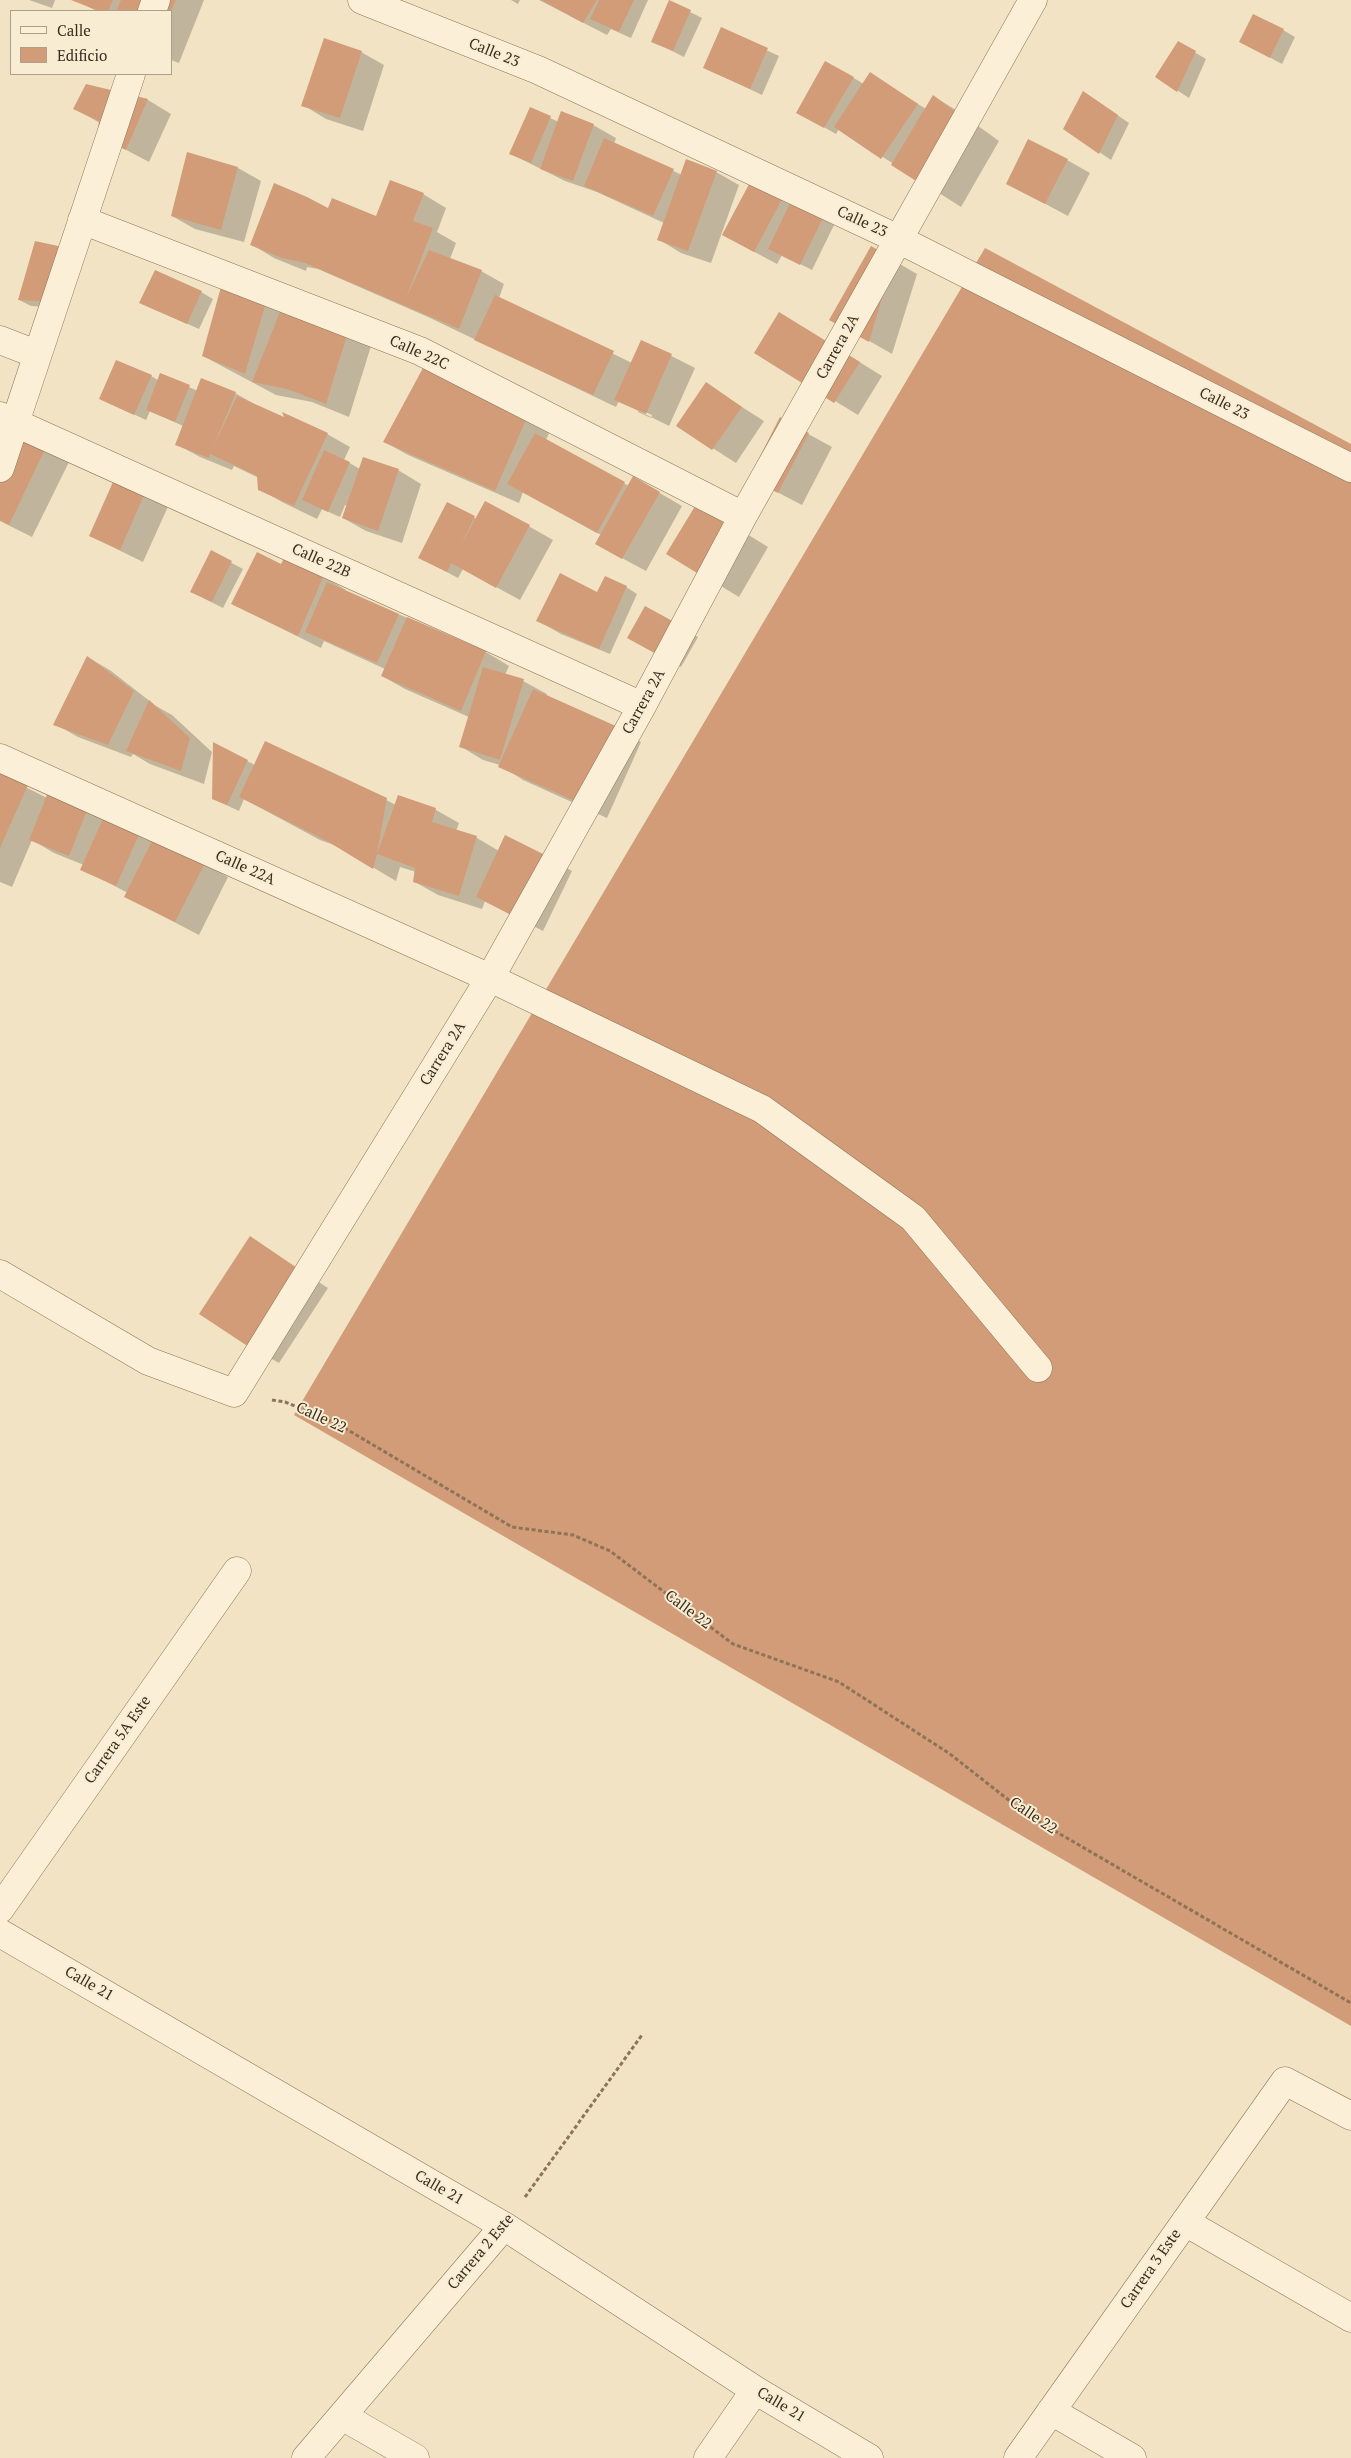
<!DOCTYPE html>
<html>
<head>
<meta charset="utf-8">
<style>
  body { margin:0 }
  #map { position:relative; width:1351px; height:2458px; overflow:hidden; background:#f1e3c3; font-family:"PT Serif",serif }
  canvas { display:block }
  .legend { position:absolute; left:10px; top:10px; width:162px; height:65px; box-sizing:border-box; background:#f8edd3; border:1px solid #aca08b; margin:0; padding:6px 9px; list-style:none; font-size:15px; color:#3b2c1e }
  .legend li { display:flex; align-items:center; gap:10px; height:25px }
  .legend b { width:25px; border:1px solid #aca08b }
</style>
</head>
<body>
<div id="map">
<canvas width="1351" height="2458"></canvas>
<ul class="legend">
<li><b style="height:6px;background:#fbf0d7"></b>Calle</li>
<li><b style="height:14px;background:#d19c77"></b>Edificio</li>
</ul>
</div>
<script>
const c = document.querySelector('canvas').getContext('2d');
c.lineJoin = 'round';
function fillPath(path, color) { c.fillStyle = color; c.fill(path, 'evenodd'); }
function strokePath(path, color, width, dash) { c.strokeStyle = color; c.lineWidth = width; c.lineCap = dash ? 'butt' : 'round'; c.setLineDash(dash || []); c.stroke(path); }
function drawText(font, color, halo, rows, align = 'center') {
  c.font = font + ' "PT Serif",serif'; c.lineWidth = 4; c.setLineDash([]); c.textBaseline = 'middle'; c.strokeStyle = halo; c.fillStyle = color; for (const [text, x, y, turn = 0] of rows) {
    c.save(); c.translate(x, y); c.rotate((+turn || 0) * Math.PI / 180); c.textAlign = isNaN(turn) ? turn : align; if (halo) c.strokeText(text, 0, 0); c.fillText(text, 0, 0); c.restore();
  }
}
fillPath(new Path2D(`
  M29 0H55L52 8Z
  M74 0H204L179 63 171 60V11H97Z
  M511 0H520L518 4Z
  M539 0H648L631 38 611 29 607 35Z
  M670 2 702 18 684 57 652 41Z
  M722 29 779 56 762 95 705 68Z
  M1283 30 1295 37 1282 64 1252 48Z
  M1179 43 1206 59 1189 98 1157 77Z
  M361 52 384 65 363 131 326 119 303 105Z
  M826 62 864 84 871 74 926 109 933 96 956 110 999 141 961 207 839 129 836 134 797 112Z
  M87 86 148 100 171 114 149 162 98 135 100 123 75 109Z
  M1094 99 1129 123 1111 160 1065 129Z
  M530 109 559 122 593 125 616 138 614 144 682 175 716 172 739 185 711 263 681 253 658 239 664 223 597 192 565 181 511 154Z
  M188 154 238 168 261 181 244 242 195 229 172 216Z
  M1067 160 1090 173 1068 216 1008 184Z
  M757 173 806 210 834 225 812 270 782 255 777 264 747 248Z
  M423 194 446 208 437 232 456 243 450 259 481 271 504 284 499 298 632 363 642 341 695 368 669 426 619 401 616 407 428 317 318 269 307 267 306 271 274 258 251 244 328 210 377 218ZM638 409 652 415 651 418 638 412Z
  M872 248 917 274 892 354 831 319Z
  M66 249 62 308 31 306 19 300Z
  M222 288 371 346 349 417 312 402 276 395 203 356Z
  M201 292 213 299 199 329 141 303Z
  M803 327 882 376 858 415 756 353Z
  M424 370 551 429 546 440 629 486 634 478 682 506 646 571 620 557 601 535 523 492 519 503 408 455 385 442Z
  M161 375 198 391 235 393 258 406 286 419 327 434 350 447 344 460 360 469 398 470 421 484 402 543 366 531 343 518 347 506 345 505 340 517 322 509 317 519 282 502 259 489V478L234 466 232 470 200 457 176 444 183 426 150 411 146 420 101 399 151 376 158 380Z
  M706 384 764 421 736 463 678 426Z
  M781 419 832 447 802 505 750 478Z
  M0 421 71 458 32 537 0 521Z
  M118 474 171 500 143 562 90 536Z
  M486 502 553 540 520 600 463 569 458 578 420 558 447 504 477 519Z
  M721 518 768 547 739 597 716 583Z
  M211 552 243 569 223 608 203 598Z
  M282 566 323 576 346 590 345 591 486 652 509 666 505 675 523 681 547 694 546 696 618 729 641 742 607 818 523 780 500 765 483 760 460 746 469 717 405 689 382 676 385 669 324 641 321 648 244 610Z
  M626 587 637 594 610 654 561 634 538 621 598 594Z
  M646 607 698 637 681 667 629 637Z
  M88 657 111 671 156 706 172 715 212 752 204 784 150 764 133 754 131 757 78 737 55 724Z
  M247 761 255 765 343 778 396 805 399 796 436 810 459 823 456 831 477 838 499 851 549 858 572 871 543 931 485 901 482 909 438 895 415 882 416 872 400 867 396 881 337 846 320 840 244 799 239 811 213 799Z
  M0 774 47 798 49 794 205 864 228 877 199 935 126 897 128 893 82 869 84 865 54 853 32 840 12 887 0 882Z
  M250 1238 328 1288 279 1363 256 1350Z`), '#0003');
fillPath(new Path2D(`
  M71 0H113L108 11H99Z
  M121 0H176L171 11H116Z
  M541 0H597L583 23Z
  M599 0H634L619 32 590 19Z
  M669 0 691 10 673 51 651 42Z
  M1253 14 1284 29 1270 58 1239 42Z
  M721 27 768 48 750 89 703 68Z
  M324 38 362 51 340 118 301 106Z
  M1178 41 1196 51 1177 92 1155 77Z
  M825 61 854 77 824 128 796 113Z
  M870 72 918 104 881 159 834 127Z
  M86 84 148 99 126 150 97 136 99 121 73 109Z
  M1083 91 1118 115 1099 154 1063 129Z
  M933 95 976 127 938 195 891 165Z
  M530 107 551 116 531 163 509 154Z
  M561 111 594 124 573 181 540 169Z
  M604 138 674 169 653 216 584 186Z
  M1028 139 1068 159 1045 204 1006 184Z
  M187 152 238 167 221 230 171 216Z
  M686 159 717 171 688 251 657 240Z
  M756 171 788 188 754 252 722 235Z
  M390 180 424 193 413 221 433 228 406 298 429 250 482 270 459 329 305 263 282 258 250 245 274 183 307 197 328 208 332 198 376 216Z
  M791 201 823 218 800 265 768 249Z
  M35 241 67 248 51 302 18 300Z
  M871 246 894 259 869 342 829 320Z
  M985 248 1351 444V2026L294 1415Z
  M155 270 202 291 187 324 139 303Z
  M221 287 267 299 245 374 202 356Z
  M495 295 614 351 593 395 474 340Z
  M282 307 348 332 326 404 287 389 252 382Z
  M779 312 860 362 834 403 754 353Z
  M641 340 672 354 646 414 614 400Z
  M116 360 152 375 134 415 99 399Z
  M423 368 528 415 495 491 383 442Z
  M160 373 190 385 175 422 146 410Z
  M201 378 236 392 213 448 237 396 284 417 282 412 328 433 294 506 258 490 257 476 210 454 209 458 175 445Z
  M706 382 742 407 712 450 676 426Z
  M780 417 809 433 778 493 749 478Z
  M0 420 48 443 9 525 0 520Z
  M535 433 625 482 597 533 507 484Z
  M324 450 350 462 328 512 302 500Z
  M363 457 399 469 378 531 342 518Z
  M117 473 148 486 120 550 89 536Z
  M633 476 660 492 622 559 595 544Z
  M485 501 530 525 496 588 451 563 447 572 418 558 447 502 475 516 461 545Z
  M697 503 746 533 715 584 666 554Z
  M211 550 232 561 212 602 190 592Z
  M257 552 281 564 284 558 324 575 298 636 231 604Z
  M560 573 597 592 605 576 627 586 599 649 536 621Z
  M327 582 399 614 377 663 305 632Z
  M645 606 687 629 669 661 627 638Z
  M407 617 486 651 461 711 381 676Z
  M87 656 134 691 108 745 53 725Z
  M483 667 524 679 500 760 459 747Z
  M533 689 618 727 584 805 498 767Z
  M149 700 190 738 181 771 126 751Z
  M265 741 387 798 377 854 398 795 436 808 432 822 477 836 459 896 413 882 415 868 377 854 373 869 327 841 239 797Z
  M213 742 248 760 227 805 212 799Z
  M0 773 28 785 0 848Z
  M48 792 88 808 69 856 29 840Z
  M105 814 141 830 116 886 80 870Z
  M505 835 549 857 519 919 476 897Z
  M154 837 205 863 175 922 124 897Z
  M250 1236 306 1274 255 1351 199 1314Z`), '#d19c77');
const minor = new Path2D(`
  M362 0 538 70 898 239 1351 468
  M152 11 156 0
  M82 220 420 351 743 516
  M0 340 36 354
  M0 416 642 706
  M0 468 131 74
  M0 758 490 978 762 1109 913 1218 1038 1368
  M0 1274 148 1361 234 1393 490 978 642 706 743 516 1033 0
  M0 1909 237 1571
  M0 1933 504 2226 755 2390 869 2458
  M1185 2222 1351 2318
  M1051 2411 1132 2458
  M342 2416 415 2458
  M306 2458 504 2226
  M708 2458 755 2390
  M1018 2458 1285 2081 1351 2116`);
strokePath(minor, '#8d7458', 29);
strokePath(new Path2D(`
  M272 1400 285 1402 336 1423 512 1527 573 1535 610 1551 733 1644 839 1682 950 1754 1029 1816 1351 2003
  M525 2197 642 2035`), '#8d7458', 3, [4, 2.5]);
strokePath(minor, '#fbf0d7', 28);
drawText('15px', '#3b2c1e', '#f8edd3', [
  ["Calle 23",494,53,22],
  ["Calle 23",862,222,25],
  ["Carrera 2A",838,347,-61],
  ["Calle 22C",419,353,24],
  ["Calle 23",1224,404,27],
  ["Calle 22B",321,561,24],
  ["Carrera 2A",644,702,-61],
  ["Calle 22A",245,868,24],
  ["Carrera 2A",443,1054,-58],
  ["Calle 22",321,1418,25],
  ["Calle 22",688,1610,37],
  ["Carrera 5A Este",118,1740,-55],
  ["Calle 22",1033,1816,34],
  ["Calle 21",89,1984,30],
  ["Calle 21",439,2188,30],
  ["Carrera 2 Este",481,2252,-50],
  ["Carrera 3 Este",1151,2269,-55],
  ["Calle 21",781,2405,31]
]);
</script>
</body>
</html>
